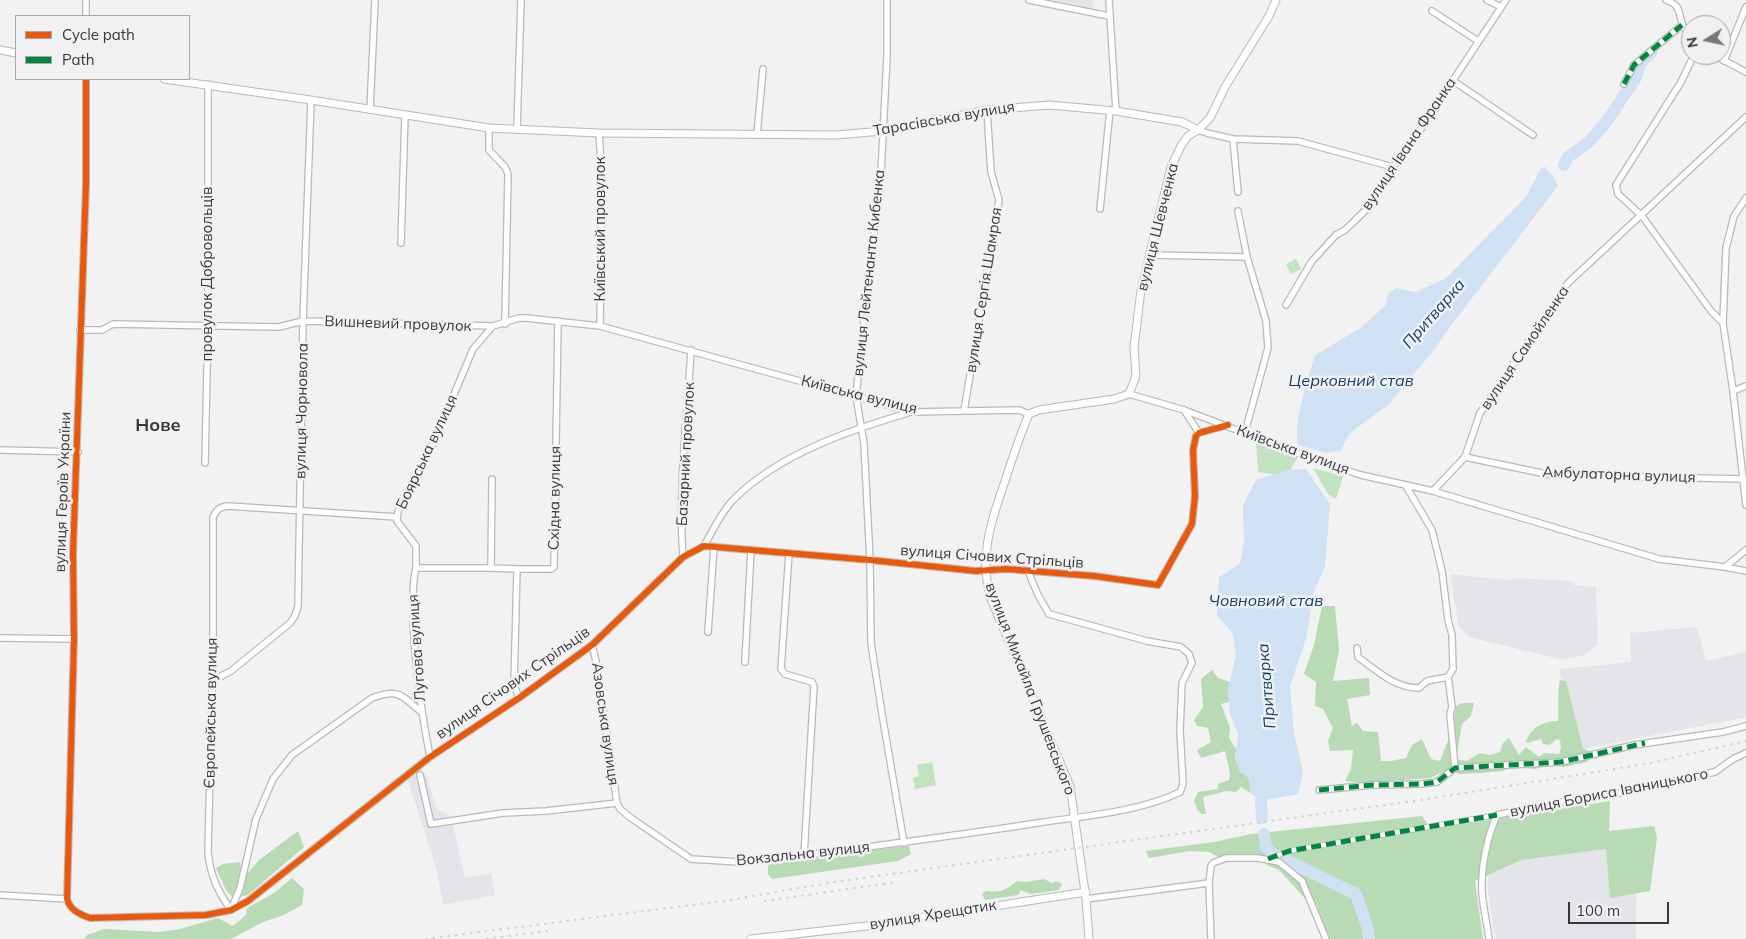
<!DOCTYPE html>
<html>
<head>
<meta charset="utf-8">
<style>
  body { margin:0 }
  #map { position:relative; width:1746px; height:939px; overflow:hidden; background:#f2f2f2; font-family:Mulish,sans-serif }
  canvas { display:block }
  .legend { position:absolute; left:15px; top:15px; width:175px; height:65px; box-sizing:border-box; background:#f1f1f3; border:1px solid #a7a7a8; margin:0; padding:6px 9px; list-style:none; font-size:15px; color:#373838 }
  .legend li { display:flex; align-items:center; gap:10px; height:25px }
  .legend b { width:25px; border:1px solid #a7a7a8 }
  .north { position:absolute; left:1681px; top:15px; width:50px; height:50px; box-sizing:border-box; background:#f1f1f3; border:1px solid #a7a7a8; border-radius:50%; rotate:260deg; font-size:14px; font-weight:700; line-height:20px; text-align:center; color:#373838 }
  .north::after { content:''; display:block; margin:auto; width:18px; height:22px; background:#787979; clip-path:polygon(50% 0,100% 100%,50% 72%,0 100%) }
  .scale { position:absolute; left:1568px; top:902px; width:101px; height:22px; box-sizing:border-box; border:2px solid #373838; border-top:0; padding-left:6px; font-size:15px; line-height:18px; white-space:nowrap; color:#373838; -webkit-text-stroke:4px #f1f1f3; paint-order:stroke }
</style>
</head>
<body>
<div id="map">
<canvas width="1746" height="939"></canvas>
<ul class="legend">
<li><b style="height:6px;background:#e8590c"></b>Cycle path</li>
<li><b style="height:6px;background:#00873e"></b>Path</li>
</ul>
<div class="north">N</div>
<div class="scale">100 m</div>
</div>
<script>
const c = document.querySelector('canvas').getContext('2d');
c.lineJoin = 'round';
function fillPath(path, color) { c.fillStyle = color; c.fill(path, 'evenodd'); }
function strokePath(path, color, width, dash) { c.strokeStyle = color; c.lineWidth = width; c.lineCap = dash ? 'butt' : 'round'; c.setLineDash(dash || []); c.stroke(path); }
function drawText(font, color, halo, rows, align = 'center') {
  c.font = font + ' Mulish,sans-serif'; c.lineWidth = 5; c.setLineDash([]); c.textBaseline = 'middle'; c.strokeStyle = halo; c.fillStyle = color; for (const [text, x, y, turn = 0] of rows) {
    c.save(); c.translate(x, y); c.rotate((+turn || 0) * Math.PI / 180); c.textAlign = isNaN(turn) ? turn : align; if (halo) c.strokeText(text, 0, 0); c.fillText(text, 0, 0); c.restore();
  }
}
fillPath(new Path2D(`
  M1052 0H1094L1092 9Z
  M1450 574 1508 580 1515 578 1571 581 1574 585 1596 587 1598 644 1583 656 1559 659 1469 637 1459 627Z
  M1697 627 1706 661 1746 652V717L1583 749 1566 681 1561 678 1560 669 1631 662 1630 633Z
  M420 767 428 779 436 808 451 817 465 878 491 873 495 895 443 905 437 871 407 778Z
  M1637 845 1636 939H1495L1487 883 1492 859Z`), '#e4e5ea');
fillPath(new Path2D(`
  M1296 259 1301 269 1291 274 1286 264Z
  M1256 441 1298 457 1287 476 1258 472Z
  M1313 468 1343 476 1336 499 1328 494Z
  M932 762 936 785 915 789 913 778 919 776 917 765Z`), '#c2e3bf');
fillPath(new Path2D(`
  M1322 606H1335L1339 650 1333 681 1369 678 1370 695 1347 699 1352 726 1357 723 1363 731 1378 732 1381 761H1391L1406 758 1412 745 1422 739 1431 759 1440 761 1451 733 1456 707C1461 701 1468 703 1474 703L1471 716 1462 724 1456 759 1467 761 1480 753 1490 755 1500 752 1503 743 1509 738 1519 755 1526 747 1539 757 1544 753 1559 754 1561 748 1560 740 1557 739 1549 745 1543 744 1541 739 1527 743 1526 741C1532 727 1543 721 1558 721 1559 707 1557 693 1560 680L1566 681 1583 748 1590 752 1587 762 1563 767 1555 764 1535 769 1513 767 1502 771 1483 773 1459 774 1449 769 1430 778 1361 783 1345 781 1351 769 1353 750 1330 751 1328 741 1333 728 1323 709 1315 706 1316 682 1304 674 1314 645Z
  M1212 670 1218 678 1230 682 1228 690 1229 702 1221 704 1230 728 1229 738 1236 749 1235 759 1241 772 1249 778 1251 793 1241 787 1236 792 1226 791 1203 797 1206 814H1202L1198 811 1194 801 1198 792 1218 789V784L1229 780 1230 773 1225 751 1201 758 1197 750 1211 742 1208 728 1197 726 1194 720 1203 707 1201 679Z
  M1610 801 1609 831 1654 826 1657 838 1650 891 1610 898 1606 849 1521 860 1475 881 1483 939H1327L1317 905H1311L1279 870 1267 865 1263 855 1218 857 1209 852 1190 851 1149 858 1146 851 1214 842 1251 834 1422 816 1431 829Z
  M298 831 304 847 248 895 233 898 226 890 216 868 223 864 240 862 241 870 248 873 259 860Z
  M909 846 911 854 898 861 772 879 768 874V862Z
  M292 878 304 889 302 905 284 915 263 922 231 939H84L87 935 104 929 159 932 180 929 218 918 233 926 246 915 247 908 274 893Z
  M1044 879 1052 883 1057 881 1062 884 1059 890 1031 894 1021 890 1018 895 985 900 982 894 986 891C999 893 1007 890 1017 881L1026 882Z`), '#b8dbb5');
fillPath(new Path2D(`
  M1548 167 1546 169 1554 177 1558 186 1453 323 1434 350 1388 405 1350 433 1340 451 1326 453 1298 445C1293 422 1308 379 1315 355L1359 329 1386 305 1388 294 1397 288 1415 292 1445 279 1526 197 1541 168Z
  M1306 469 1330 504 1325 567 1314 591 1306 639 1290 686 1294 733 1303 772 1298 794 1261 801 1251 793 1249 778 1240 772 1235 759 1238 734 1230 715 1228 690 1236 655 1233 634 1217 615 1219 577 1240 564 1244 543 1243 505 1256 480 1287 470Z`), '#cfe1f3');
strokePath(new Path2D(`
  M1564 165 1568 157 1590 141 1607 121 1637 76 1640 63 1651 53
  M1262 818 1261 801 1265 787
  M1264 834 1266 847 1271 853 1356 894 1368 929 1369 939`), '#cfe1f3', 12);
const pedestrian = new Path2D(`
  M1268 859 1289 851 1497 815`);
const minor = new Path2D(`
  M887 0V56L880 193 869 270 856 396 864 444 870 560 871 643 882 714 904 843
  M1029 0 1109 16
  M1109 0 1116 111
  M1487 0 1501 7
  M1666 0C1680 5 1678 10 1682 23 1683 28 1688 33 1691 37
  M1432 11 1478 41
  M86 16V0
  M1694 55 1681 82 1616 185 1618 194 1642 216 1711 311 1723 323
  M1714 55 1746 72
  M1724 61 1746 7
  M86 79V184L73 553 74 639 67 899C70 910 79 914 90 918L206 915 231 910 248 901 430 757 519 698 592 645 683 557 704 546 870 560 976 571 1006 569 1094 576 1158 585 1192 524 1195 496 1193 450 1196 436 1199 433 1228 425
  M1452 80 1533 135
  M1624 84 1634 65 1682 25
  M370 110 375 0
  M489 128V150L505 167 508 174 505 324
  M517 130 521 0
  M1198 130 1207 133 1233 139 1298 141 1393 167
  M599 133 602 181 600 326
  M757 135 763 69
  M1233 139 1238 192
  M1746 198 1734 216 1726 248 1723 323 1733 391 1746 505
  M1100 209 1110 110
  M1238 211 1247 257 1266 321 1268 348 1245 432
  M401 243 405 115
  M1150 255 1247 257
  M1286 305 1312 261 1336 235 1345 230 1371 205 1393 167 1413 141 1506 0
  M80 330H102L113 324 279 327 303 321 493 326 519 318H526L600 326 912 412 1019 410 1029 414
  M1733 391 1746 386
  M1129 394 1184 410 1321 462 1361 475 1433 491 1659 559 1725 567
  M1184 410 1199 433
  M964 411 999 200 991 172 987 110
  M0 450 78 452
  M1465 457 1551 475 1744 479
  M205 463 208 325V84
  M492 479 491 568H416V546L397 521 398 512 403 499 429 454 473 349 493 326
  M1406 486 1432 530 1442 571 1448 620 1452 635 1453 669 1448 677 1452 707 1450 714 1455 768
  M1433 491 1465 457 1480 413 1568 283 1746 117
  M704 546C712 532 721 513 732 501 778 454 850 430 911 412
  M1746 550 1725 567 1746 571
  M789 553 781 669 785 674 812 682 814 686 804 855
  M683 557C678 489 687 419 691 350
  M416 568C412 583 413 599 413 614 414 663 421 710 430 757
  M491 568 517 569
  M708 632 714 547
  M0 638 74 639
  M592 645 596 661 617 803
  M1357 648 1358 657C1377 671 1395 688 1419 688L1427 681 1448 677
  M745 662 751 550
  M212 681 231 671 290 623 295 616 298 606 303 321 311 100
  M519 698 514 685 517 569H551L554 567 558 321
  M420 775 431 824 503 813 546 811 617 803 620 809 631 818 691 859 739 862 758 861C853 849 949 837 1044 822 1086 816 1142 811 1180 792L1183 784 1180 730 1182 683 1192 663 1189 654 1181 647 1147 641 1049 614 1038 595 1028 571
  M1319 790 1373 785 1421 784 1437 782 1455 768 1561 762 1634 745 1723 732 1746 726
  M1209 883 1211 866 1213 863 1226 858H1258L1279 862 1302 881 1326 939
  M0 895 67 899
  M1086 899 1209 883 1211 939
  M231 910C218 892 210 875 208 852L213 652V517C217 509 220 507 228 506L397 517
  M231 910 240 888 256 819 273 779 292 755 372 698C400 688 401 695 422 713
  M1489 939C1487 923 1483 908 1482 892 1481 867 1487 837 1497 815L1553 803 1621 793 1715 772 1733 759 1746 753`);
const tertiary = new Path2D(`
  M0 50 16 53
  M164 79 311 100 489 128 599 133 836 135 883 131 987 110 1049 105 1116 111 1182 122 1198 130
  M751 939 866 926 1086 892
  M1089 939 1086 899 1070 786 991 599C979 560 990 524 1003 487 1011 462 1019 438 1029 414L1039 410 1114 399 1129 394 1136 376 1134 347 1141 290 1171 167 1181 146 1188 136 1198 130 1210 118 1225 87 1269 16 1276 0`);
strokePath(pedestrian, '#b9b9ba', 6);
strokePath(minor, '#b9b9ba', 8);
strokePath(tertiary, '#b9b9ba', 9);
strokePath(pedestrian, '#fdfdfd', 4.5);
strokePath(minor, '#fdfdfd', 5.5);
strokePath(tertiary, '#fdfdfd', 7);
strokePath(new Path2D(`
  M764 901 897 882
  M425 939 724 901 834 882 1421 800 1651 763 1746 741
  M486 939 548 931`), '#d1d1d1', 2, [2.5, 5]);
strokePath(new Path2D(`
  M1624 84 1634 65 1682 25
  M1319 790 1373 785 1421 784 1437 782 1455 768 1561 762 1645 743
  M1268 859 1289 851 1497 815`), '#00873e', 5, [10, 5]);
strokePath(new Path2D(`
  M86 79V184L73 553 74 639 67 899C70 910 79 914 90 918L206 915 231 910 248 901 430 757 519 698 592 645 683 557 704 546 870 560 976 571 1006 569 1094 576 1158 585 1192 524 1195 496 1193 450 1196 436 1199 433 1228 425`), '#e8590c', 6);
drawText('15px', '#373838', '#f1f1f3', [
  ["Тарасівська вулиця",944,119,-10],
  ["вулиця Івана Франка",1409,144,-56],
  ["вулиця Шевченка",1158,227,-76],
  ["Київський провулок",600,229,-90],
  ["вулиця Лейтенанта Кибенка",869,273,-84],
  ["провулок Добровольців",207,274,-90],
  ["вулиця Сергія Шамрая",984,290,-81],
  ["Вишневий провулок",398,324,2],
  ["вулиця Самойленка",1525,348,-56],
  ["Київська вулиця",859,395,14],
  ["вулиця Чорновола",302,411,-89],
  ["Київська вулиця",1293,450,20],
  ["Боярська вулиця",427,452,-65],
  ["Базарний провулок",686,454,-87],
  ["Амбулаторна вулиця",1619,475,2],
  ["вулиця Героїв України",63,492,-88],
  ["Східна вулиця",555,498,-89],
  ["вулиця Січових Стрільців",992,557,4],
  ["Лугова вулиця",417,648,-94],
  ["вулиця Січових Стрільців",513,683,-35],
  ["вулиця Михайла Грушевського",1030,689,69],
  ["Європейська вулиця",211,713,-89],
  ["Азовська вулиця",605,724,82],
  ["вулиця Бориса Іваницького",1609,793,-11],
  ["Вокзальна вулиця",803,854,-6],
  ["вулиця Хрещатик",933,915,-9]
]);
drawText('italic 16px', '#11416a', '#f1f1f3', [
  ["Притварка",1434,314,-49],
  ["Церковний став",1351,381],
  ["Човновий став",1266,601],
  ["Притварка",1267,686,-95]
]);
drawText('bold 18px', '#373738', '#f1f1f3', [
  ["Нове",158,426]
]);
</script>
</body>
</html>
